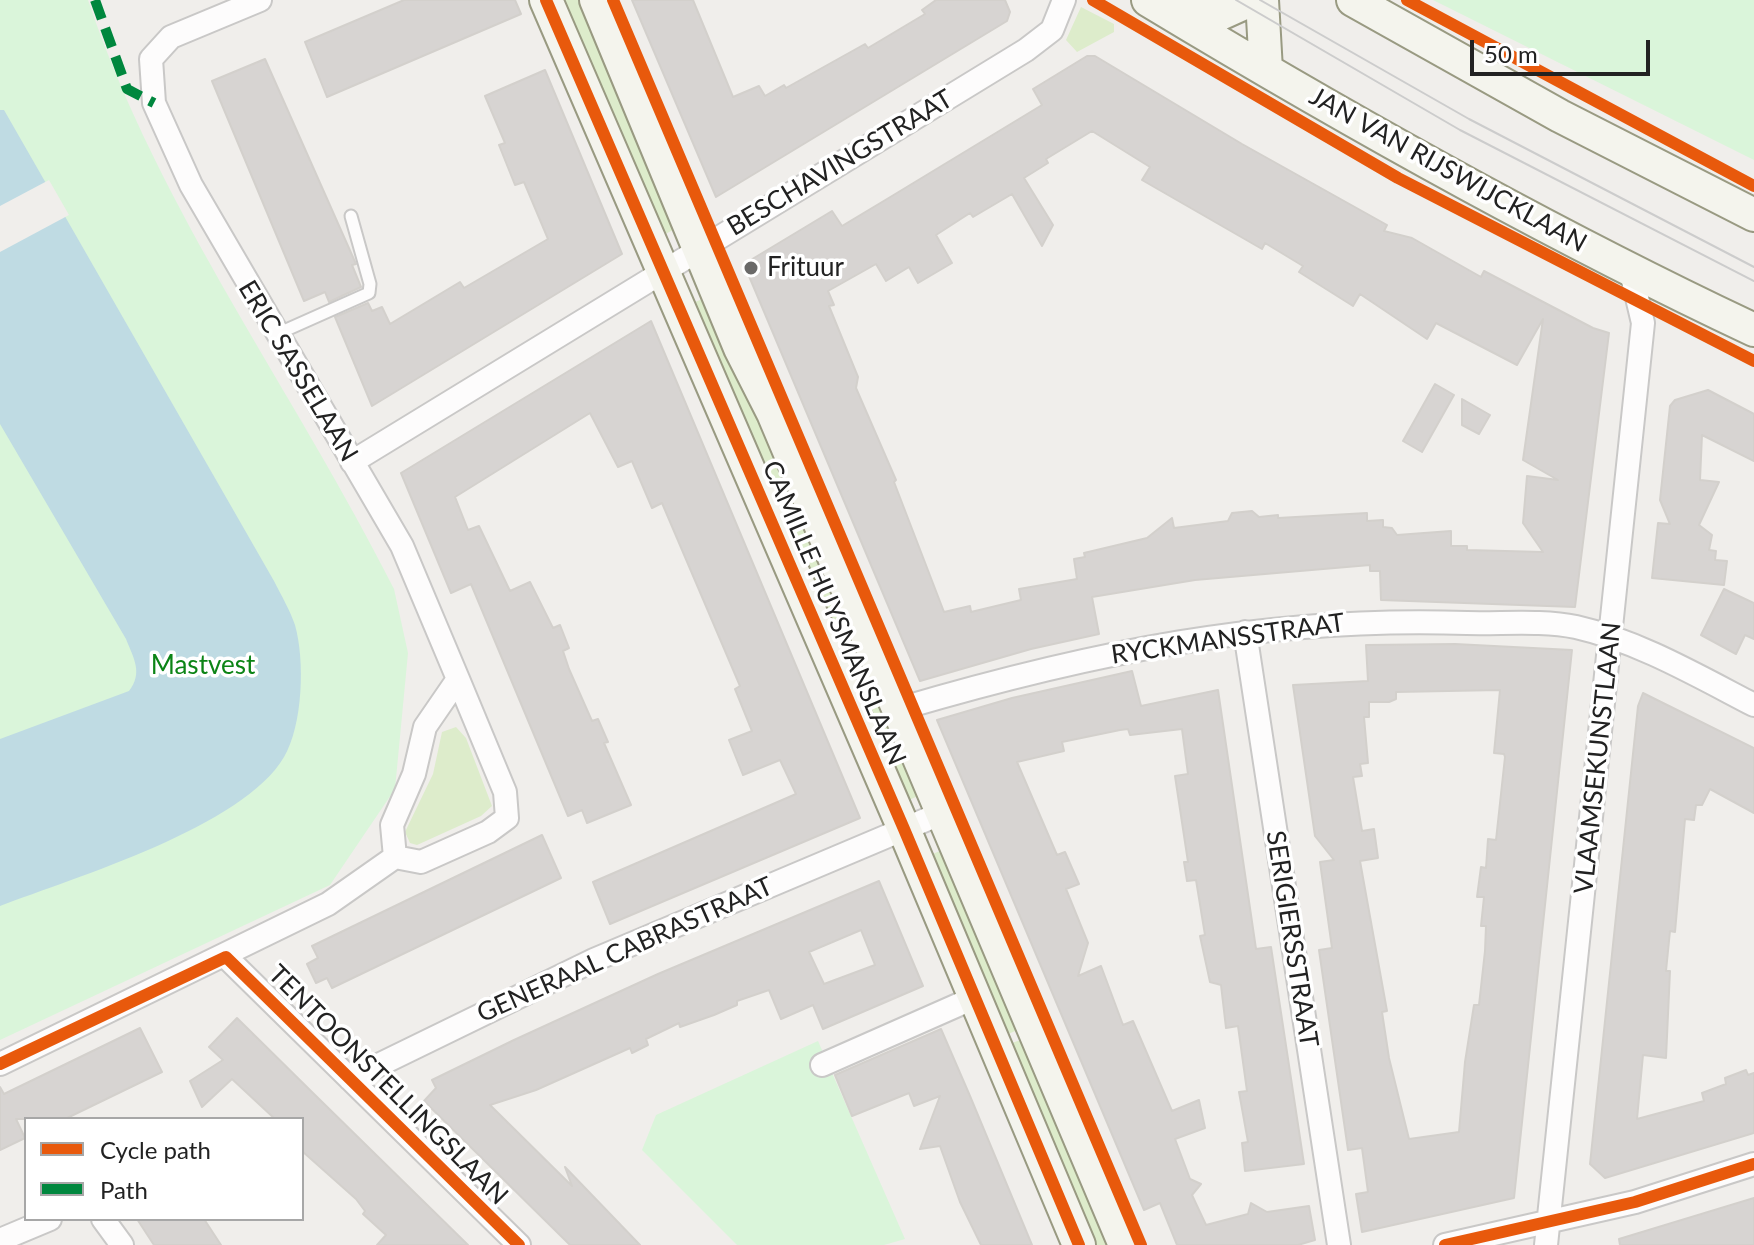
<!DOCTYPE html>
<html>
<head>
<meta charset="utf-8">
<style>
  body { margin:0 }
  #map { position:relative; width:1754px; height:1245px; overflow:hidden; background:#f0eeeb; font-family:Lato,sans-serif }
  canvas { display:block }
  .legend { position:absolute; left:24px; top:1117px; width:280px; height:104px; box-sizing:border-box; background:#fff; border:2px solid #a7a7a7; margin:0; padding:10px 14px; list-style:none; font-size:24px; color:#222 }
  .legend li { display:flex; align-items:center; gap:16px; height:40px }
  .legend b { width:40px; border:2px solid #a7a7a7 }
  .scale { position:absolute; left:1470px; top:40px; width:180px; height:36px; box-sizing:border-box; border:4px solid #222; border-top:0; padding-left:10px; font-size:24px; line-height:28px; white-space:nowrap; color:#222; -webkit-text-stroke:6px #fff; paint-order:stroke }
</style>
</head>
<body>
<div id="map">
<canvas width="1754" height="1245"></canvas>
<ul class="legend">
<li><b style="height:10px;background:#e8590c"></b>Cycle path</li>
<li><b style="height:10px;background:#00873e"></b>Path</li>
</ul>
<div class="scale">50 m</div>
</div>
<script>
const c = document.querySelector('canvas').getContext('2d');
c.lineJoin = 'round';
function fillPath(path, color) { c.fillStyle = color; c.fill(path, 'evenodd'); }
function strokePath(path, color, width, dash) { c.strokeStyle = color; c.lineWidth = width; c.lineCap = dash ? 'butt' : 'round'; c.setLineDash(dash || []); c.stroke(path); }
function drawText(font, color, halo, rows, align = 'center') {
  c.font = font + ' Lato,sans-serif'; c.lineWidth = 7; c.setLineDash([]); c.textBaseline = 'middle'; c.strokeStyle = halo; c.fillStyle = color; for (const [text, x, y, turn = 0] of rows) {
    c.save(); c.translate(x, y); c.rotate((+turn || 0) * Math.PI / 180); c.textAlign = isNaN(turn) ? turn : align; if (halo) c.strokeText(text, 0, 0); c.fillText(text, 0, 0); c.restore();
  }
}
fillPath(new Path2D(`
  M563 0H584L680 226 662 236Z
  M1081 7 1114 24V32L1077 52 1066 40Z
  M710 296 921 795 901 803 690 304Z
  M456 727 466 738 492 806 481 816 417 845 410 843 405 832 433 774 442 732Z
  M944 849 1020 1029 1001 1037 924 858Z
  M1023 1039 1111 1245H1088L1004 1046Z`), '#ddeccb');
fillPath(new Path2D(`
  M0 0H88C159 211 295 392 394 589L408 653 395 789 330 885 0 1040Z
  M1433 0H1754V160Z
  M818 1041 905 1239 884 1245H737L642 1150 656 1115Z`), '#daf5da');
fillPath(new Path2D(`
  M0 110H4L274 581C281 595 290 610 295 625 305 660 303 725 284 757 243 827 76 877 0 906V739L129 691C143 673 134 659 126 639L0 424Z`), '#bfdbe3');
fillPath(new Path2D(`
  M49 180 69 215 0 252V206Z`), '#f0eeeb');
const building = new Path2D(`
  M404 0H515L521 14 327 97 305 42Z
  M632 0H693L733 97 759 86 765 96 784 85 786 88 865 44 868 48 925 14 922 10 936 0H1005L1010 12 1007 21 716 197Z
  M1087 56H1095L1242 144 1387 225 1384 231 1412 238 1481 277 1484 271 1593 328 1609 333 1575 607 1381 600 1380 571H1370V565L1195 580 1092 597 1099 634 1031 649 920 681 746 269 749 261 832 211 842 226 887 199 1042 105 1033 89ZM1092 131 1150 167 1142 180 1262 249 1265 243 1303 266 1299 272 1353 306 1360 294 1427 339 1436 323 1517 365 1543 319 1523 460 1558 480 1527 476 1523 523 1543 552 1467 550V546H1451V531L1397 535 1392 528 1383 527V520L1367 521V513L1278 518V515L1259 517 1252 511 1232 513 1228 521 1174 528 1172 518 1147 538 1084 553 1085 557 1074 559 1077 579 1019 589 1021 600 971 612 970 606 944 612 894 482 896 480 856 388 858 377 829 306 834 305 828 291 876 264 886 281 909 267 918 283 952 263 936 235 970 213 973 217 1012 194 1042 246 1053 225 1024 178 1048 163 1046 159Z
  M265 59 356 264 352 265 361 287 329 302 325 292 304 301 212 81Z
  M545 70 622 254 372 406 335 317 368 303 372 311 382 307 390 324 460 282 464 288 548 239 524 182 515 185 499 145 505 143 485 96Z
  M651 321 860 818 610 924 593 882 796 794 780 760 743 775 729 740 752 731 735 689 740 686 662 503 652 508 632 461 618 467 590 413 455 497 468 530 479 526 510 591 530 582 553 628 560 625 569 648 563 651 569 669 592 721 598 719 608 742 604 743 631 805 587 823 582 810 568 816 471 584 451 593 401 473Z
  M1435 384 1454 395 1422 452 1403 441Z
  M1708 390 1754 414V461L1702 435 1700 480 1719 482 1699 525 1712 535 1709 550 1716 551 1715 560 1727 561 1724 585 1652 578 1658 523 1670 524 1660 500 1670 406 1675 400Z
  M1462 399 1490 415 1479 434 1462 425Z
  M1724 589 1754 603V639L1745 635 1736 654 1701 635Z
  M1455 644 1572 650 1514 1198 1362 1232 1356 1194 1368 1192 1362 1148 1348 1150 1319 950 1332 948 1320 862 1334 860 1315 836 1293 685 1368 681 1366 645ZM1500 690 1494 753 1504 754 1505 757 1496 840 1488 839 1486 868 1481 867 1477 897H1484L1481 926H1486L1485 951 1479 1005H1474L1465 1062 1459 1132 1409 1139 1389 1058 1382 1012 1387 1011 1360 861 1378 858 1374 829 1362 831 1353 777 1362 776 1360 764 1368 763 1364 717H1369V702H1389L1396 699V692Z
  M1132 671 1141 706 1218 690 1256 949 1271 947 1304 1164 1245 1171 1242 1143 1248 1142 1239 1092 1247 1091 1238 1026 1226 1028 1221 985 1210 982 1200 936 1205 935 1196 880 1187 881 1184 862H1188L1175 776 1188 774 1182 729 1130 735 1128 729 1120 730 1062 742 1064 751 1017 762 1057 855 1065 852 1079 884 1066 889 1088 943 1078 976 1101 966 1123 1025 1133 1021 1172 1111 1199 1100 1205 1128 1175 1139 1190 1179 1201 1184 1192 1195 1206 1225 1248 1214 1251 1203 1267 1212 1309 1206 1315 1240 1298 1245H1177L1160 1203 1144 1210 937 720 1012 698Z
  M1643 693 1754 748V813L1710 789 1702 805H1696L1694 820 1685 819 1675 932 1670 931 1666 971H1670L1666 1058 1643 1055 1637 1119 1704 1101 1702 1093 1726 1084 1725 1078 1746 1070 1748 1075 1754 1073V1133L1605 1178 1590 1164 1638 706Z
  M542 835 561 878 332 988 327 978 316 983 307 964 318 958 312 946Z
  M879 881 923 986 823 1029 813 1005 781 1019 769 990 737 1001V1005L714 1015 680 1027 679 1023 646 1039 648 1045 632 1053 630 1048 536 1090 490 1105 572 1186 565 1167 640 1245H570L424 1101 436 1088 432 1080 514 1040 658 974ZM861 930 875 965 824 984 809 952Z
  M237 1018 314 1094 468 1245H377L386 1235 363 1214 365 1211 356 1199 302 1151V1119H275L232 1079 202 1107 190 1081 223 1060 209 1047Z
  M140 1028 162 1072 65 1119H16L25 1138 0 1150V1087L4 1094Z
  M941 1029 970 1096 1032 1245H981L960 1202 940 1146 920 1149 940 1096 914 1106 909 1093 852 1116 835 1075Z
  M1754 1198V1245H1620L1619 1239Z
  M137 1219H204L221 1245H154Z`);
fillPath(building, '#d7d4d2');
strokePath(building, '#d3d0cc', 2);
const lane = new Path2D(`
  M277 334 369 293 370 284 351 216`);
const street = new Path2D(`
  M352 462 1026 50 1052 30 1064 0
  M1245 632 1339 1245
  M899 709C1089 653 1267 616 1467 623 1502 624 1542 620 1576 627 1638 641 1698 676 1754 705
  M395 857 421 862 488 832 507 818 505 792 458 679
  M226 957 519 1245
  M0 1064 328 904 395 857 392 825 414 774 425 727 458 679 402 546 191 185 154 103 151 59 171 37 260 0
  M822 1065 976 997
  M350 1079 594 960 942 813
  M103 1219 122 1245
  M0 1240 50 1219
  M1445 1245 1635 1202 1754 1164
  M1546 1245 1643 323 1631 272`);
const secondary = new Path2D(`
  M546 0 904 829 1079 1245
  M596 0 740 348 773 413 1125 1245
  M1148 0C1345 119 1546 232 1754 330
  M1262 0 1266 70
  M1353 0 1560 116 1754 215
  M1175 16 1220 14 1251 0`);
strokePath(lane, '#c9c8c7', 15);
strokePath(street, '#c9c8c7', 26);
strokePath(secondary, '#999a82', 36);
strokePath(lane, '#fdfcfc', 11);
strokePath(street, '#fdfcfc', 22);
strokePath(secondary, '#f4f4ed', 32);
strokePath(new Path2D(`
  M1236 0 1460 130 1754 281
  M1260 0 1469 119 1754 267`), '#ccc', 2);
strokePath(new Path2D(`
  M95 0 127 89 154 103`), '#00873e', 10, [20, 10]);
strokePath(new Path2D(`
  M546 0 904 829 1079 1245
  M613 0 1141 1245
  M1093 0 1398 178 1754 361
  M1407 0 1754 186
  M0 1064 226 957 519 1245
  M1445 1245 1635 1202 1754 1164`), '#e8590c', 12);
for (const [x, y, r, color] of [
  [751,268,8,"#6a6968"]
]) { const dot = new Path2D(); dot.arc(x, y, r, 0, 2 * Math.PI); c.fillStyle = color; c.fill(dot); strokePath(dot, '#fff', 3); }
drawText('26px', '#222', '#fff', [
  ["BESCHAVINGSTRAAT",840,163,-31],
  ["JAN VAN RIJSWIJCKLAAN",1448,170,29],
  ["ERIC SASSELAAN",298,371,59],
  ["CAMILLE HUYSMANSLAAN",834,613,67],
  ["RYCKMANSSTRAAT",1228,639,-8],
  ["VLAAMSEKUNSTLAAN",1598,758,-84],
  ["SERIGIERSSTRAAT",1292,939,81],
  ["GENERAAL CABRASTRAAT",625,950,-24],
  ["TENTOONSTELLINGSLAAN",388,1085,45]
]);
drawText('26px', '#222', '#fff', [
  ["Frituur",767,268]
], 'left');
drawText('26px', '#0c8416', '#fff', [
  ["Mastvest",203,666]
]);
</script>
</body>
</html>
